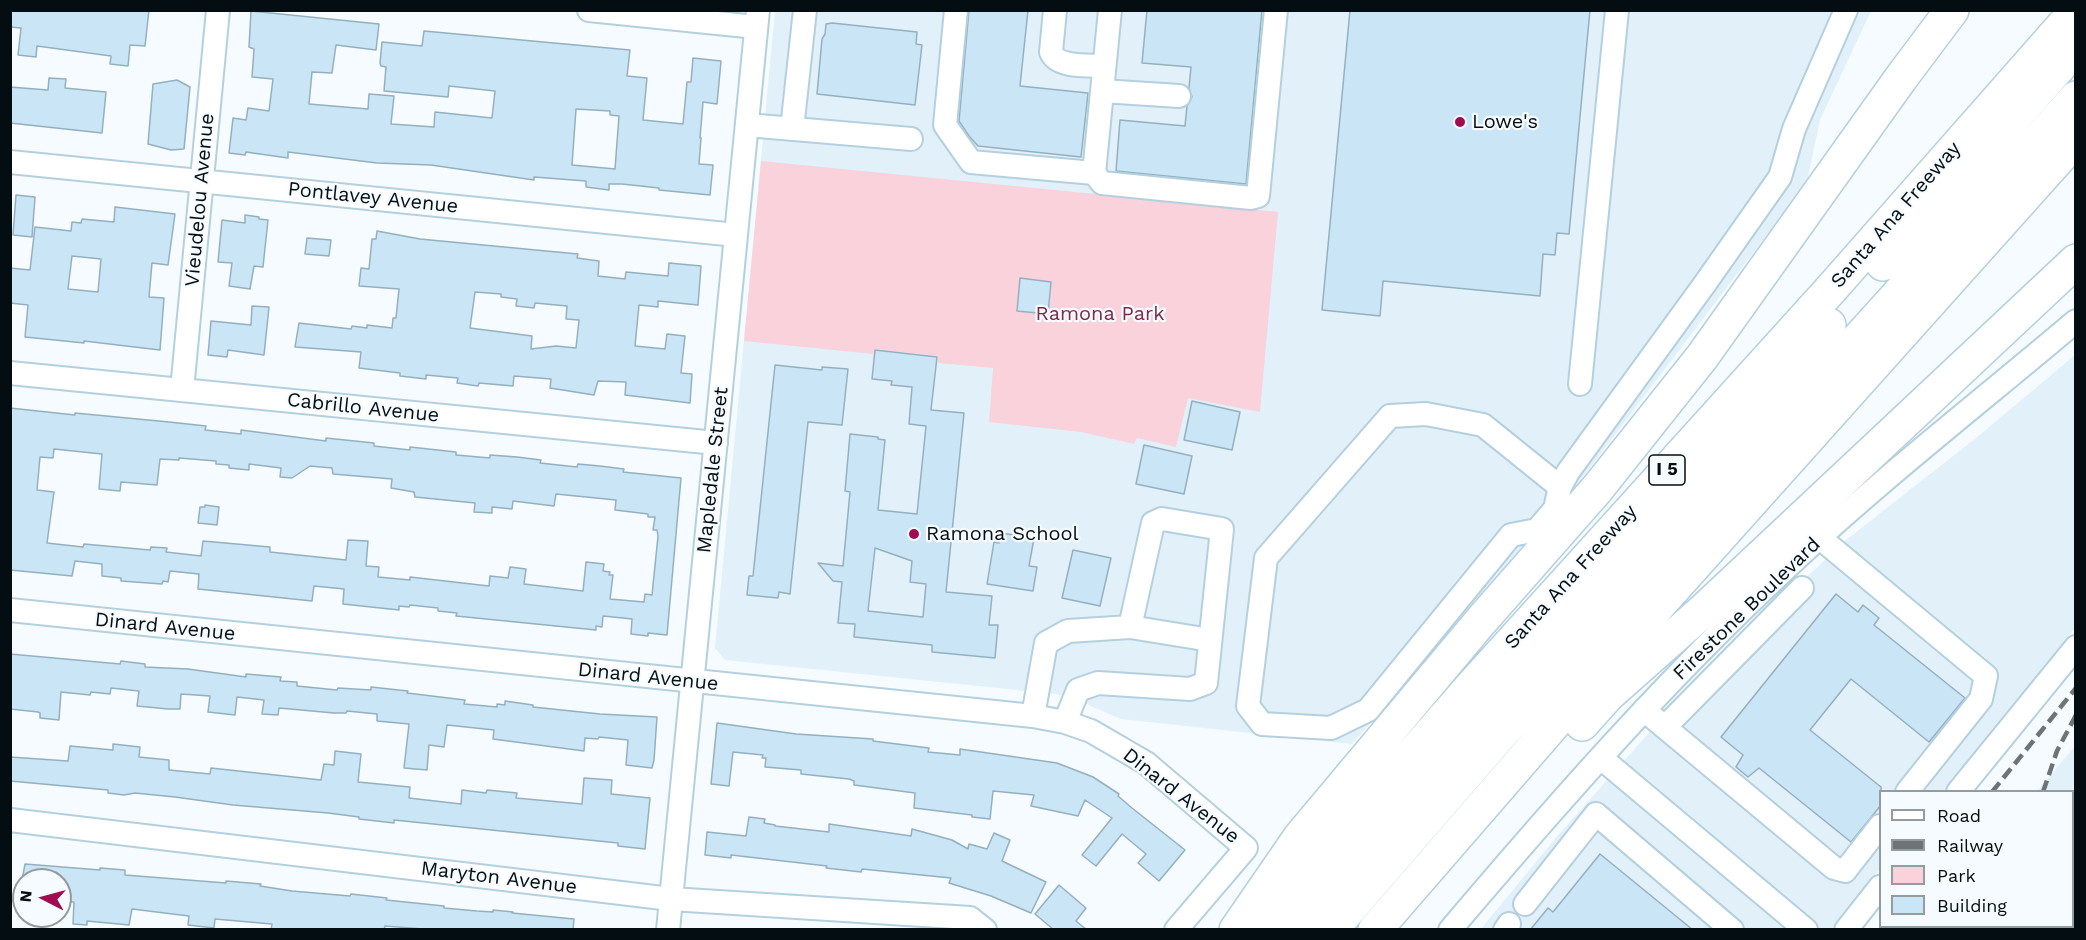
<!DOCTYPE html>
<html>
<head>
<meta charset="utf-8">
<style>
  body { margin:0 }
  #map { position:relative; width:2086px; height:940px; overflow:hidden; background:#f5fbfe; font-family:"Work Sans",sans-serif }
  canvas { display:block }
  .frame { position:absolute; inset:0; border:12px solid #040d12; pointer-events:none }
  .legend { position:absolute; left:1879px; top:790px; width:195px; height:138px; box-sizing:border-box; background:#f5fbfe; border:2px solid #959ca0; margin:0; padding:8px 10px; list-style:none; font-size:18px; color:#040d12 }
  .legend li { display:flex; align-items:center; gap:12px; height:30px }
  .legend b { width:30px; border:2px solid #959ca0 }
  .north { position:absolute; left:12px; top:868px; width:60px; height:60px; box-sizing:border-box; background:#f5fbfe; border:2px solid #959ca0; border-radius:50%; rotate:276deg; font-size:16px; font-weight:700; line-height:24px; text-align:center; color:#040d12 }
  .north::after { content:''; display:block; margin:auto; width:21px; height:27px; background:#a00b51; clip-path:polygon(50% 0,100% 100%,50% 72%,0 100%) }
</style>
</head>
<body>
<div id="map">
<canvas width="2086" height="940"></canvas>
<div class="frame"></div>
<ul class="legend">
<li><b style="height:8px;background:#fff"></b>Road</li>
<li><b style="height:8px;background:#6c7478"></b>Railway</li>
<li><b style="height:16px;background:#f9d2dc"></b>Park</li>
<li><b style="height:16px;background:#cae6f6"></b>Building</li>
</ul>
<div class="north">N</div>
</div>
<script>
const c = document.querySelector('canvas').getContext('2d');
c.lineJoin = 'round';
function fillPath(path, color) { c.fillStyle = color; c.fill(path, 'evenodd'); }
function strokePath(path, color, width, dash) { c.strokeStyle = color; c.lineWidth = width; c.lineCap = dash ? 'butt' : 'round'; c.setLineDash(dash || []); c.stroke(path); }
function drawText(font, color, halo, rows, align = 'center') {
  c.font = font + ' "Work Sans",sans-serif'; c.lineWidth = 4.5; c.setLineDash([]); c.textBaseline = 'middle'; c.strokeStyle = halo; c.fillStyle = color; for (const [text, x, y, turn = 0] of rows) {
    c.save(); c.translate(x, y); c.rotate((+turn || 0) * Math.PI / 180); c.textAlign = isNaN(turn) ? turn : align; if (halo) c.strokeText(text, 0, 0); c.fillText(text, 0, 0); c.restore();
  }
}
fillPath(new Path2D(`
  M775 11H1871L1820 120 1807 182 1576 486 1352 744 1121 719 1084 703 1056 694 725 660 715 648Z
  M2075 355V628L1943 791 1880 792V869L1831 929 1480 930 1554 840 1670 709 1772 610 1846 540 1976 438Z
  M2075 746V929L1921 930 1923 926H2072V792L2037 791Z`), '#e2f1f9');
fillPath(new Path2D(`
  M761 161 1278 212 1260 412 1188 398 1176 447 1137 438 1134 444 1081 432 989 422 993 368 938 363V356L875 349 873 354 744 341Z`), '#f9d2dc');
const building = new Path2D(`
  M10 10H149L145 46 130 45 128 66 110 64 111 56 37 46 36 57 18 55 21 28 10 27Z
  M969 10H1028L1020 86 1088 93 1081 157 978 146 969 136 959 121Z
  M1147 10H1262L1246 184 1116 171 1120 120 1185 126 1187 106 1192 97 1189 88 1191 67 1142 63Z
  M1350 10H1590L1569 234 1557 233 1555 255 1543 254 1540 296 1383 281 1380 316 1322 310Z
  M251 11 379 24 376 50 336 45 332 73 312 72 309 104 368 109 369 94 394 96 391 124 434 127 435 112 492 118 495 91 449 86 448 97 384 91 386 67 381 66 380 63 382 42 422 46 424 31 630 50 627 76 647 78 643 120 683 124 687 82H691L693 58 721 61 717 104 703 102 700 138H701L699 164 713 165 710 195 659 190V188L622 184H609V190L586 187V181L534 177V180L431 165 377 163 288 152V158L246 152 245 155 229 153 233 118 246 120 248 108 269 111 273 79 252 77 254 49 249 47ZM576 109 610 111V115L619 116 615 169 572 165Z
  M832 23 917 32 916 44 922 45 915 105 817 94 822 39 825 34 826 24Z
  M49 78 66 79 65 88 106 92 102 133 10 123V87L48 90Z
  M177 80 190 87 184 149 171 150 148 144 153 84Z
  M16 195 35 197 32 237 13 235Z
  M115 207 175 214 168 265 152 263 149 297 164 298 160 350 84 341V343L25 337 28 305 10 303V268L30 270 35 227 71 231 72 222 81 223 82 219 114 222ZM72 256 101 259 98 292 68 289Z
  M245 215 259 217V219L268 220 263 267 254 266 250 289 229 286 232 263 218 262 222 220 245 223Z
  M377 231 420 239 578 254 577 258 599 261 598 276 625 279 626 272 668 276 669 263 701 266 698 305 658 301V307L639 305 635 346 665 349 667 334 685 336 681 373 692 374 690 403 625 395 626 382 598 381 594 395 550 388 551 379 514 376 513 386 479 383 478 386 457 383 458 378 426 375V379L400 376V373L359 368 361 352 295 347 299 323 351 329 352 326 367 328V325L392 328 393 318H396L399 289 359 286 361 268 369 269 372 239H376ZM475 292 501 294V297L517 299 516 306 534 308 535 303 567 306 566 319 579 320 576 348 556 346 531 349 532 336 470 328Z
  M307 238 331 240 329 256 305 254Z
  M1020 278 1051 282 1048 314 1017 311Z
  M252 306 269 307 264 355 228 350 227 357 208 355 211 321 251 325Z
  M875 350 937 357 931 410 964 413 946 592 992 596 989 625H998L995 658 932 652V645L854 637 855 624 838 623 842 582 833 581 818 563 843 566 850 492 845 491 850 434 878 437V439L885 440 878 510 917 514 926 426 909 424 912 387 891 385 892 381 872 379ZM875 548 912 561 910 582 926 584 923 617 868 611Z
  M775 365 822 370V367L848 369 842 425 808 422 790 594 779 592 778 598 747 595 749 576H753Z
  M1192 401 1240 412 1232 450 1184 440Z
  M10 408 75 415V413L169 422 206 426 205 430 241 434V430L326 441V438L374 443V446L410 450V447L456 452V455L490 458V455L517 457 541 460 540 463 577 467 578 464 600 466 624 469 623 472 681 478 667 635 648 633V636L631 634 632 619 603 616 602 627 596 626V630L456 616 457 613 438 611V608L410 605 409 607 399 606V610L343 604 344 589 314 586 312 601 198 589 199 574 170 571 168 582 163 581 162 584 121 581V578L102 576V564L75 561 72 576 10 570ZM54 449 102 454 99 489 120 491 121 482 157 485 160 459 179 460V458L216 461V464L229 465V468L249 470V464L281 468 280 477 292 478 310 466 332 468 333 474 392 479 391 488 414 492 415 497 475 503 474 512 492 513V507L512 509 513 501 554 506 556 494 616 500 615 510 648 514V517H655L653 530H657L658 536 652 595 645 594 644 602 610 599 613 575H609L610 572 603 571 604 564 586 562 583 591 524 584 526 569 510 567 508 578 490 576 489 586 410 577V580L378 577 379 567 366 566 368 541 348 540 346 560 270 552V547L203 541 201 556 166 552 167 548 151 547 150 550 84 544 83 547 47 543 54 492 37 490 40 457 53 458Z
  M1144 445 1192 456 1184 494 1136 484Z
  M205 505 219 507 217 525 198 523 200 507H205Z
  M1001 533 1034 538 1029 566 1037 567 1033 591 987 584 994 542 999 543Z
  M1073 550 1111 558 1100 606 1062 598Z
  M1836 594 1858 612 1863 605 1879 618 1874 625 1965 698 1929 742 1851 679 1810 730 1881 787V805L1851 842 1759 768 1748 777 1736 767 1743 755 1721 737Z
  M10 654 120 664 121 661 145 664V667L188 669 246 677V674L281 677 280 681 297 682V686L337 690 338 688 371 690V687L408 691 407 693 465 700 464 704 497 707V704L505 705V701L533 705V707L600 714 657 717 654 760 652 768 626 765 628 740 599 737 598 739 585 738 584 751 493 739 494 730 447 725 444 747 429 745 427 770 404 768 409 724 377 721V714L347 711 346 713H334L279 708 278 715 262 714 264 700 237 697 235 715 208 712 210 696 181 694 180 709H168L137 706 139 691 111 688 110 694 91 692 90 695 61 692 59 720 40 718V713L38 712 10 709Z
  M717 723 796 734 873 739V741L929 748 928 752 960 755V749L1057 763 1093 777 1119 794 1118 796 1132 808 1185 850 1159 881 1138 863 1146 854 1122 834 1096 866 1082 855 1112 818 1085 800 1078 816 1031 806 1034 795 993 791 990 819 972 817V815L914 808 915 793 854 785V781L849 779 801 774V770L765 767 766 758H762L763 755 733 752 729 786 711 784Z
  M113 744 140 747 139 757 169 760V770L210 774 211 768 321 780 324 764 334 765 335 751 361 754 358 782 410 787 409 798 461 804 462 790 486 793 487 790 517 793 516 798 582 804 584 778 612 780 611 794 650 798 645 849 618 846V843L394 820V823L359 819V817L328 813 233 805 175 797 135 793 124 795 108 793V790L10 781V757L68 761 70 746 113 750Z
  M749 817 765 819 764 823 775 825V826L829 832V824L911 836 912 829 952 840 968 849 969 844 987 849 994 833 1010 840 1002 861 1046 882 1031 913 991 896 949 883 951 878 862 869 861 872 826 868 827 866 731 855V858L705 855 707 832 746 836Z
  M1600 854 1693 930H1530L1548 908 1553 912Z
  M25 864 100 870V868L125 870V875L226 883V881L261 884 260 886 292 891 350 896 351 894 387 898 386 900 444 906V908L477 911 493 912V910L513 912 512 913 574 919 573 930H436L385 926 384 930H271L272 924 215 919 214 928 188 925 189 916 132 909 129 925 87 921V925L73 924 74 902 63 901 64 891 60 890V880H22Z
  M1059 885 1086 908 1076 921 1087 930H1054L1035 914Z`);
fillPath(building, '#cae6f6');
strokePath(building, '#94b0bf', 1.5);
const minor = new Path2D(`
  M589 10 756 27
  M956 10 945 125 971 162 1094 173
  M1055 10 1051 52C1057 68 1089 65 1104 66
  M1110 10 1094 173 1102 183 1251 198 1258 196 1276 10
  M1102 91 1179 96
  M747 125 911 139
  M792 129 805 10
  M10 162 736 235
  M10 373 716 443
  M1580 384 1617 10
  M182 390 218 10
  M1560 487 1483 425 1426 414 1390 416 1266 558 1248 706 1262 724 1331 728 1368 710 1511 535 1537 530 1555 509 1560 487 1568 472 1704 285 1780 177 1794 129 1846 10
  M1820 538 1986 676 1981 699 1907 792
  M10 610 1033 716 1065 722 1091 731 1146 763 1246 848 1176 930
  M1644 710 1834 868 1845 871 1880 826
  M1033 716 1046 643 1068 631 1130 627 1210 640
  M1065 722 1078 690 1098 683 1190 689 1206 683 1222 529 1162 519 1153 523 1130 627
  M1665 727 1802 588
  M1601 758 1806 930
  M1958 792 2076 647
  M10 820 671 899 970 918 985 930
  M2072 849 2076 837
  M1525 904 1596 814 1732 930
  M668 930 758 10
  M1450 930C1556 805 1664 682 1783 571 1876 483 1978 404 2076 321
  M1505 930 1509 924
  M1846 930 1880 887
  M1976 930 1979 926`);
const highway = new Path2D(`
  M1883 264 2076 48
  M1582 724 1608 695 1705 609 2076 261
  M1236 930 1300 837 1481 621 1597 489 1702 357 1901 78 1952 10
  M1259 930 1471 687 1832 288 2076 11
  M1292 930 1829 325
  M1331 930 1501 734 2076 98
  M1375 930 1598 673 2076 139`);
strokePath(minor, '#b4d0df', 26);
strokePath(highway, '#b4d0df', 36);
strokePath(minor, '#fff', 22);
strokePath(highway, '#fff', 33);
strokePath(new Path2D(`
  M1992 792 2076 688
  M2043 792 2057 751 2076 715
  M1880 930 1883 926
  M2026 930V926`), '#6c7478', 4.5, [12, 6]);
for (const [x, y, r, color] of [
  [1460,122,6,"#a00b51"],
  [914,534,6,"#a00b51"]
]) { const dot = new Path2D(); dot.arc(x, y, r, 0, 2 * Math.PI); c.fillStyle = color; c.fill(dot); strokePath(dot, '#f5fbfe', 2); }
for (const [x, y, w] of [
  [1667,470,36]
]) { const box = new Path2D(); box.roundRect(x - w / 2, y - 15, w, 30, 4.5); c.fillStyle = '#f5fbfe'; c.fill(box); strokePath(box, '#040d12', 1.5); }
drawText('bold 18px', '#040d12', null, [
  ["I 5",1667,470]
]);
drawText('20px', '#040d12', '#f5fbfe', [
  ["Lowe's",1472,122],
  ["Ramona School",926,534]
], 'left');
drawText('20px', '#040d12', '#f5fbfe', [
  ["Pontlavey Avenue",373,198,6],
  ["Vieudelou Avenue",200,200,-85],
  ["Santa Ana Freeway",1896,215,-49],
  ["Cabrillo Avenue",363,408,6],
  ["Mapledale Street",713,470,-84],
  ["Santa Ana Freeway",1571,577,-48],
  ["Firestone Boulevard",1747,609,-44],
  ["Dinard Avenue",165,627,6],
  ["Dinard Avenue",648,677,6],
  ["Dinard Avenue",1181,796,38],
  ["Maryton Avenue",499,878,7]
]);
drawText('20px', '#7e2948', '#f5fbfe', [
  ["Ramona Park",1100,314]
]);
</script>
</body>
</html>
